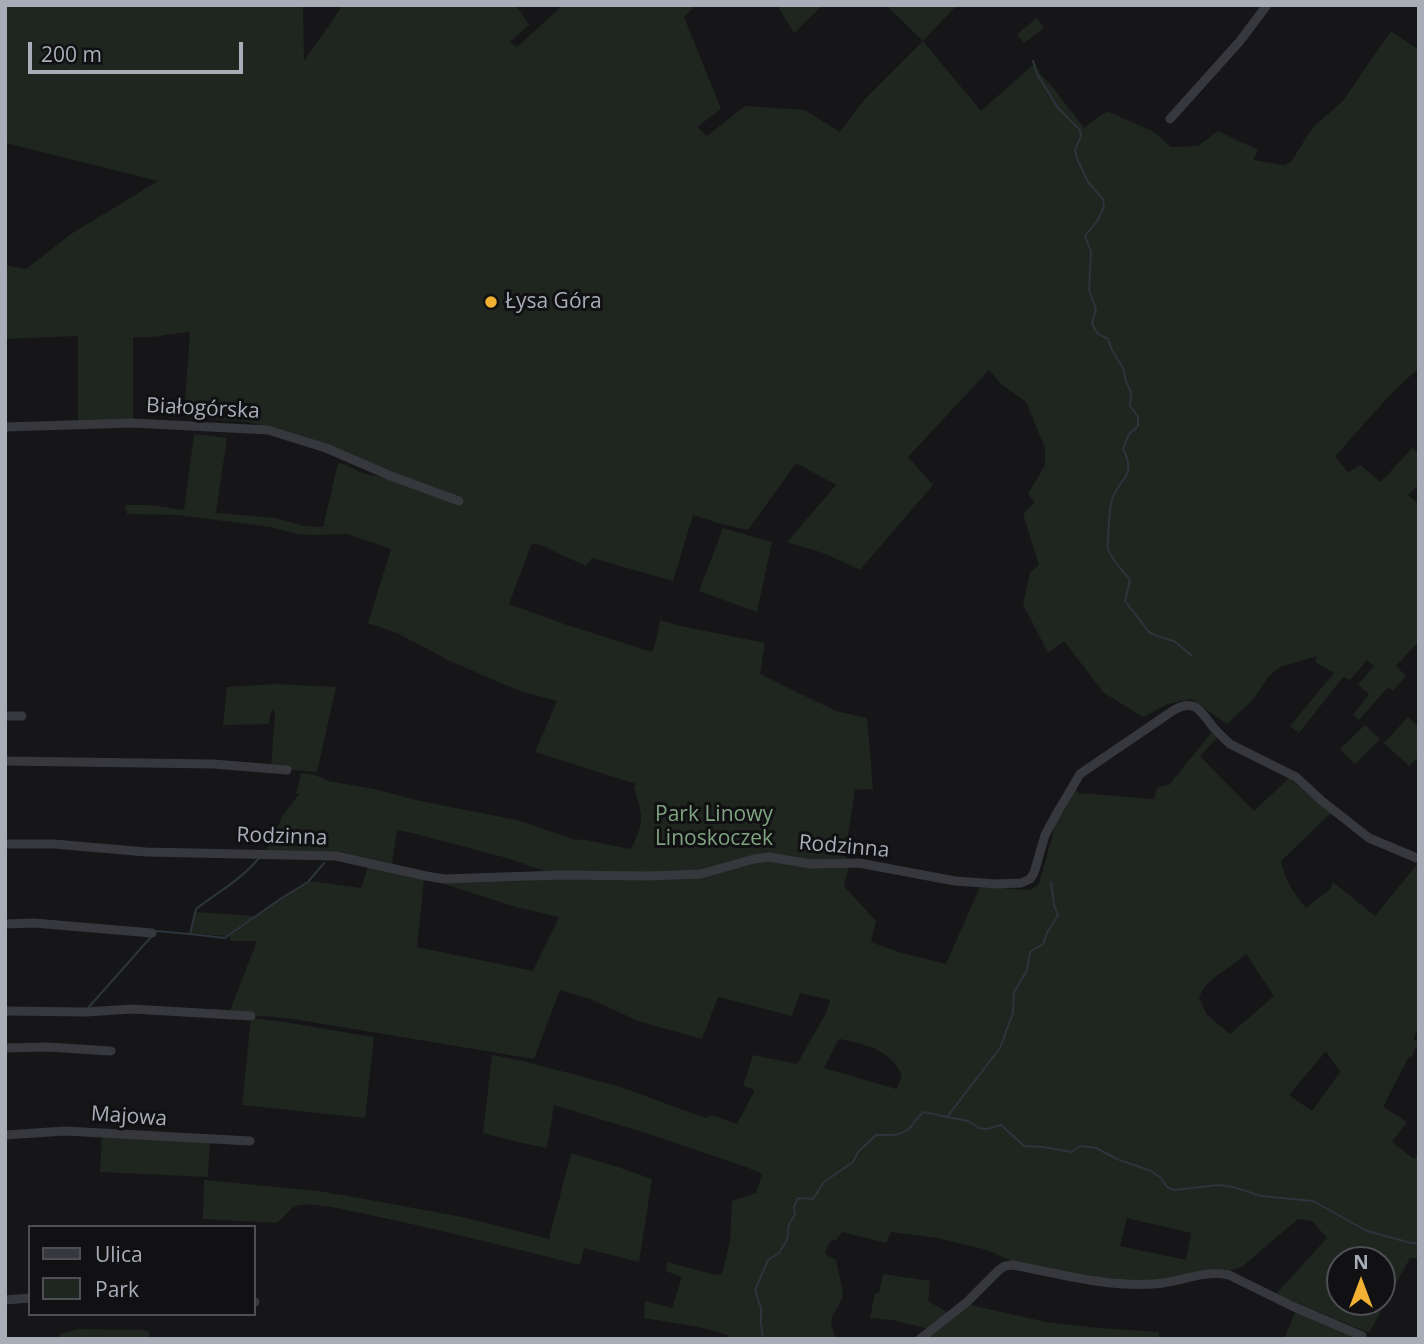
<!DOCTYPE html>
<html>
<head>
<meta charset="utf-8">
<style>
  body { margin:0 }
  #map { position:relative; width:1424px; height:1344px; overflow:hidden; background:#161618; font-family:"Open Sans",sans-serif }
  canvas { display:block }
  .frame { position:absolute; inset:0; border:7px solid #a8adb8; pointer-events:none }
  .legend { position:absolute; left:28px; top:1225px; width:228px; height:91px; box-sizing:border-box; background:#111113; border:2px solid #4d4f55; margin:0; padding:9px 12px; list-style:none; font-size:21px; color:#a8adb8 }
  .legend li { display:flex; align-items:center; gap:14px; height:35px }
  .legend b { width:35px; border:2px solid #4d4f55 }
  .north { position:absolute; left:1326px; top:1246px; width:70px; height:70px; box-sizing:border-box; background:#111113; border:2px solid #4d4f55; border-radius:50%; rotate:0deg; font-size:19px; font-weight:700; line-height:28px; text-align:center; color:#a8adb8 }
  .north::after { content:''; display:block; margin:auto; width:24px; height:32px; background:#f2b134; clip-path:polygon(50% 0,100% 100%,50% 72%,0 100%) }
  .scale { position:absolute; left:28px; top:42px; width:215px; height:32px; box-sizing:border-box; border:4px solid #a8adb8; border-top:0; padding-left:9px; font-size:21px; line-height:24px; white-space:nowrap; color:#a8adb8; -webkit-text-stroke:5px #111113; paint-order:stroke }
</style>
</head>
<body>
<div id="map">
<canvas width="1424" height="1344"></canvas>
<div class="frame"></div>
<ul class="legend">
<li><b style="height:9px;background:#37383d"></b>Ulica</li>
<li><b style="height:19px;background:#1e261f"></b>Park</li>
</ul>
<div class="north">N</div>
<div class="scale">200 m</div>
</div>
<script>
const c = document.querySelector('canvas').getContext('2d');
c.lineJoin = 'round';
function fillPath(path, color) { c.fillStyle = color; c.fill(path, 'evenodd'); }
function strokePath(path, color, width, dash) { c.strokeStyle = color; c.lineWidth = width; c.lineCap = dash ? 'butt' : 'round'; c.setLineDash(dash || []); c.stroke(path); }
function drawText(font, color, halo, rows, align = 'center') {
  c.font = font + ' "Open Sans",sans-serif'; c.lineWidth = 6; c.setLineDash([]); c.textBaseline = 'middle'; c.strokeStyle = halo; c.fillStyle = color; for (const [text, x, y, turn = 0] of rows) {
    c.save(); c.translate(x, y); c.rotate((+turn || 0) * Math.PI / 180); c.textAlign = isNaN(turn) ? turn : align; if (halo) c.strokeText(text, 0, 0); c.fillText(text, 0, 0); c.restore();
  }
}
fillPath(new Path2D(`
  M5 5H303L304 61 343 5H516L529 25 510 42 517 47 563 5H696L684 17 721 109 697 127 707 136 745 106 805 110 840 132 864 100 923 41 886 5H957L923 41 981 111 1035 63 1041 75 1052 86 1084 128 1107 111 1154 132 1171 147 1198 146 1218 131 1258 150 1253 160 1284 165 1291 162 1313 127 1342 102 1391 31 1416 48 1419 44V368C1388 395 1362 426 1335 457L1348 472 1360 465 1381 482 1412 448 1419 453V484L1408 495 1419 504V641L1396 666 1406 676 1393 691 1388 687 1359 720 1353 715 1369 694 1358 685 1374 666 1367 660 1350 680 1343 677 1299 733 1290 726 1334 673 1315 662 1317 656 1280 667 1268 677 1253 700 1227 724 1191 699 1168 704 1143 717 1104 693 1064 641 1048 653 1023 604 1030 572 1039 565 1023 514 1035 502 1028 494 1045 465V448L1026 402 1001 384 989 370 908 457 933 485 860 570 826 554 787 542 836 485 796 463 748 530 721 524 693 515 673 581 592 558 586 566 536 543 531 545 509 604 564 624 652 652 656 641 660 620 680 626 765 643 760 674 836 711 867 718 873 789 855 790 845 855 849 867 844 886 876 921 871 942 899 952 946 964 980 887 1030 890 1039 884 1058 815 1076 788 1078 793 1154 799 1158 787 1169 785 1211 733 1218 737 1200 756 1254 811 1289 778 1331 813 1281 861C1285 880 1293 893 1306 908L1330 889 1333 882 1375 916 1419 862V1027L1413 1039 1419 1041 1412 1056 1408 1058 1383 1107 1407 1122 1392 1142 1414 1159 1419 1153V1258H1410L1369 1333 1276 1294 1327 1238 1312 1221 1298 1219 1243 1266 1224 1273 1140 1284 1022 1266 987 1250 937 1238 891 1232 886 1243 842 1232 836 1240 830 1241 825 1252 827 1255 836 1260 842 1287 843 1297 832 1317 831 1324 836 1339H727L728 1335 699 1327 644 1318 645 1301 672 1308 682 1277 666 1271 667 1262 715 1275 722 1273 730 1241 732 1201 756 1193 762 1174 746 1167 649 1134 554 1105 547 1148 517 1142 483 1133 492 1055 527 1062 621 1087 705 1118 712 1115 737 1124 755 1090 743 1086 753 1055 797 1064 826 1013 830 1000 800 993 792 1016 718 997 702 1039 638 1021 590 999 560 990 534 1059 294 1019 229 1013 257 941H230V936L282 898 310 881 361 888 368 867 424 880 417 947 533 971 559 917 516 907 441 883 528 881 536 879 550 873 507 858 412 833 397 830 392 864 341 852 265 853 283 815 299 794 296 793 301 773 315 775 328 781 374 789 420 801 517 820 579 841 580 839 631 849C637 836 644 824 640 809 638 800 635 794 634 785L636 786V784L535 752 557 701 517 690 450 661 397 633 368 623 391 549 347 534 313 535 297 534 271 527 177 515 127 514 125 505H149L184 510 194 434 227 438 216 513 275 518 304 526 323 527 338 463C348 464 351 468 360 472 367 475 375 476 383 477L343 451 286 431 248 422 184 417 190 332C170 333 153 339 133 337V420L78 422V336L5 339V265L26 269 71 234 158 181 5 143ZM1246 954 1274 996 1230 1034 1207 1015 1199 998C1206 977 1232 968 1246 954ZM839 1039C863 1043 894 1051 902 1077L896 1089 824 1068ZM1326 1051 1340 1072 1312 1111 1289 1095ZM1127 1218 1191 1233 1186 1260 1120 1246ZM1340 1260H1382V1302H1340Z
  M777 5H823L794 33Z
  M1037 18 1044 28 1024 43 1017 34Z
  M723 528 772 542 757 612 699 591Z
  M275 684 336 687 317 772 271 768 275 714 273 710 270 714 269 724 223 725 227 687Z
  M1408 717 1419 727V756L1409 766 1384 743Z
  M1365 725 1380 739 1355 764 1340 749Z
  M195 912 255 916 227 936 191 933Z
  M251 1018C292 1022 333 1031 374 1037L365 1118 242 1105Z
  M102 1135 210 1141 208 1177 100 1172Z
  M571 1153 618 1167 652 1179 639 1262 584 1248 580 1265C509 1247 437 1229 365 1214 349 1211 312 1201 296 1206 288 1209 284 1219 276 1223L203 1219 204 1180 318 1191 376 1201 467 1218 549 1239Z
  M883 1274 930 1281 928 1301 955 1317 966 1304 1046 1322 1098 1328 1159 1332V1339H926L929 1329 892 1320 870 1318 875 1293H879Z
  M1296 1310 1363 1339H1284Z
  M79 1329 140 1330 149 1331V1339H59V1334Z`), '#1e261f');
strokePath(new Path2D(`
  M1033 61 1037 74 1058 108 1080 130 1081 136 1075 151 1078 161 1088 182 1103 199 1104 207 1097 221 1085 236 1091 251 1089 290 1096 309 1092 324 1098 334 1108 339 1112 350 1123 368 1126 382 1131 392 1130 406 1138 417V426L1129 434 1123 449C1139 479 1116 478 1111 503 1110 507 1107 545 1108 548 1109 557 1124 572 1130 580L1125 601 1149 632 1157 636 1174 641 1192 656
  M154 932 156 931 190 934 196 909C218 892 242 879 260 857
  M190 934 225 938 280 899 308 882 324 863
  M88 1008 151 937
  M947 1117 968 1121 979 1128 987 1129 1001 1125 1024 1146 1044 1147 1071 1152 1080 1146 1096 1148 1117 1159 1151 1171 1161 1178 1167 1187 1174 1190 1219 1185 1233 1187 1261 1196 1313 1201 1367 1231 1411 1243H1419
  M763 1339 761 1323V1308L755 1290 768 1260 779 1253 787 1240 789 1224 795 1215 794 1207 798 1198 813 1199 824 1182 853 1162 858 1152 876 1135C889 1135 904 1137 913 1124 917 1118 918 1116 924 1112L947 1117 1000 1048 1013 1013 1014 992 1027 970 1030 952 1043 944 1047 933 1058 915 1054 905 1051 882`), '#2c353c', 2);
strokePath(new Path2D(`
  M1170 119 1240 41 1267 5
  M5 427 133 423 268 430 326 448 391 476 459 501
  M5 716H22
  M5 761 213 764 287 770
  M5 844H54L146 852 336 856 426 876 444 879 561 875 648 876 701 874 754 859 769 857 811 864 859 863 955 881 997 884 1021 883 1030 879 1034 873 1045 835 1057 813 1080 774 1174 710C1196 698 1201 712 1213 727 1218 733 1224 738 1230 744L1296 777 1322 801 1369 838 1419 859
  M5 924 34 923 152 933
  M5 1011 86 1012 132 1009 251 1016
  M5 1048 47 1047 111 1051
  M5 1135 65 1131 250 1141
  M5 1300 30 1298
  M254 1302H255
  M920 1339 967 1302 999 1270 1005 1266 1013 1265C1060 1274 1106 1287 1154 1284 1180 1283 1203 1269 1229 1275L1292 1306 1362 1336`), '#37383d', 9);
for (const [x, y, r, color] of [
  [491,302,7,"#f2b134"]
]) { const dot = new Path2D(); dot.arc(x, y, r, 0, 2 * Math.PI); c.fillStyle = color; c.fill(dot); strokePath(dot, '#111113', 2.5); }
drawText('21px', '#a8adb8', '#111113', [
  ["Łysa Góra",505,302]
], 'left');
drawText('21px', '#a8adb8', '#111113', [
  ["Białogórska",203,409,3],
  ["Rodzinna",282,837,2],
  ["Rodzinna",844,847,5],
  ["Majowa",129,1117,4]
]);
drawText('21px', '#7fa381', '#111113', [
  ["Park Linowy",714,815],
  ["Linoskoczek",714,839]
]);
</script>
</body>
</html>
